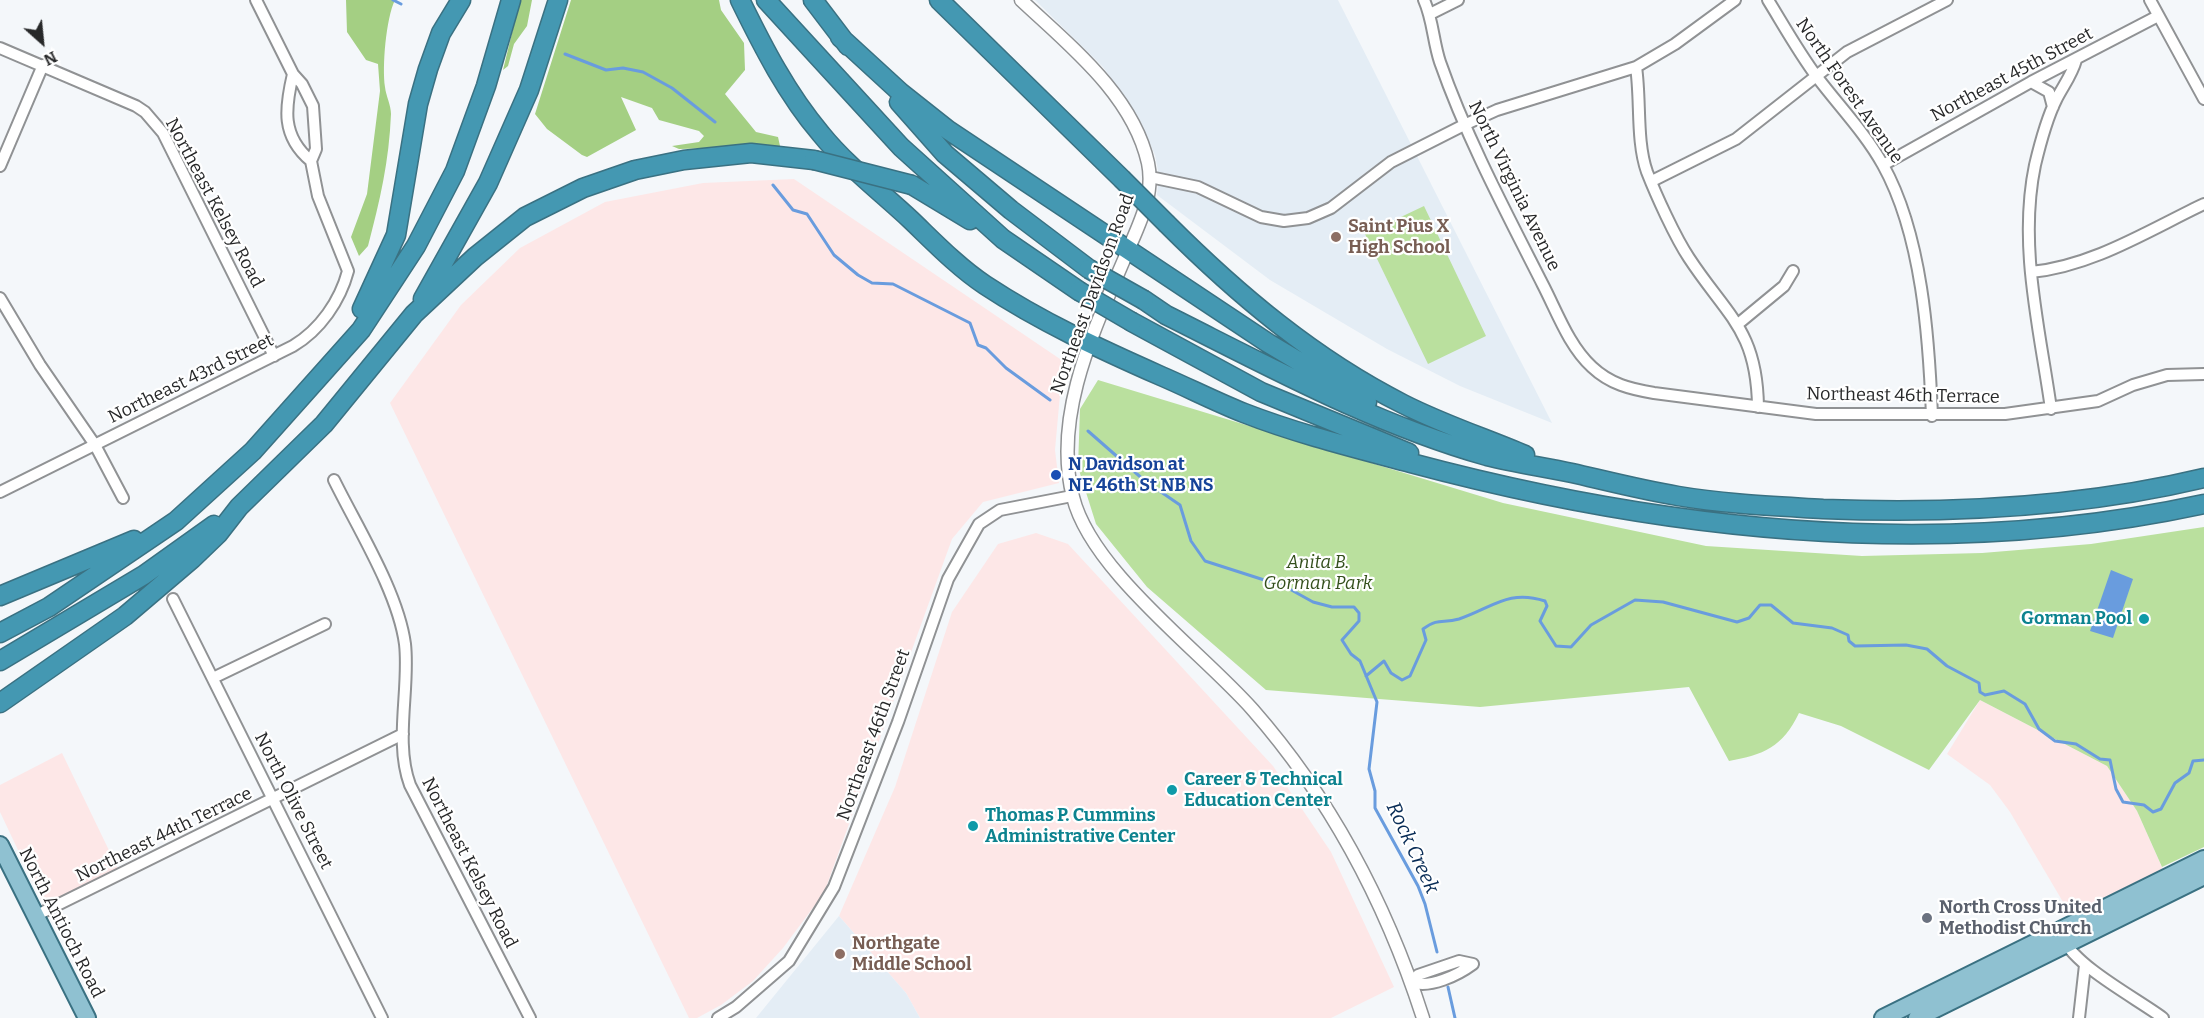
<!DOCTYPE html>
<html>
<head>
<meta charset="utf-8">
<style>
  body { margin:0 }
  #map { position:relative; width:2204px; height:1018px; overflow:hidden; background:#f4f7fa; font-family:Bitter,serif }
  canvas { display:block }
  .north { position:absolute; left:12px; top:12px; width:60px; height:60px; -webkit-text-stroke:4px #fff; paint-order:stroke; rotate:153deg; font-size:16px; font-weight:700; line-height:24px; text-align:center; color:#272829 }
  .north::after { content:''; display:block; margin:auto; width:21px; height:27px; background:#272829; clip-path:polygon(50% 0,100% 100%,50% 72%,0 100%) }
</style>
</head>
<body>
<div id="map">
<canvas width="2204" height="1018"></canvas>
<div class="north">N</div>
</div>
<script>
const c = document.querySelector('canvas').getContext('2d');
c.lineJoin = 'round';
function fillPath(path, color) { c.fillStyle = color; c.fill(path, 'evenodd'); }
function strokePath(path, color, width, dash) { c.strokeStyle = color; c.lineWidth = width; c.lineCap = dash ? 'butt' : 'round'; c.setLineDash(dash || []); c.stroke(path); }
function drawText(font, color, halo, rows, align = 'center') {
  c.font = font + ' Bitter,serif'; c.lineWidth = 4.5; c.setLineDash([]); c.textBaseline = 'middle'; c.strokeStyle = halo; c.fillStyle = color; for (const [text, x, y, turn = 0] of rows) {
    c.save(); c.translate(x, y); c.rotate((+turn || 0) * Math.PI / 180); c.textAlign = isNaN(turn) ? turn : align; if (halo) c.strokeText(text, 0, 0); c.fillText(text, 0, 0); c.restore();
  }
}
fillPath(new Path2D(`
  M794 179 1063 361 1055 450 1059 483 983 502 952 539 824 893 783 948 753 981 721 1005 697 1018H689L390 403 461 305 520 248 605 202 703 183Z
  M1036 533 1068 544 1273 766 1331 852 1394 987 1331 1018H920L906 993 839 916 895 787 952 612 998 544Z
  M1980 700 2107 766 2137 811 2165 874 2073 919 2010 812 1990 785 1947 754Z
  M62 753 118 869 44 905 0 812V785Z`), '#fde7e7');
fillPath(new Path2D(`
  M1035 0H1338L1552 423 1460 386 1387 349 1270 280 1157 195 1159 176 1155 155 1140 121 1103 67Z
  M839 916 906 993 920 1018H756Z`), '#e4edf5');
fillPath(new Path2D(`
  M1424 206 1486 336 1428 364 1365 234Z
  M1098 380 1503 503 1706 546 1862 556 1982 553 2091 544 2204 527V847L2162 867 2137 811 2107 766 1980 700 1929 770 1841 726 1799 713C1783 747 1763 755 1729 761L1689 687 1480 707 1266 690 1147 587 1096 524 1078 467 1080 409Z`), '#bae09e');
fillPath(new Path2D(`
  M346 0H395C386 18 382 67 385 87 386 96 391 105 391 114 389 162 380 200 368 246L359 256 351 237 367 194 380 91 378 64 366 60 347 32Z
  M520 0H532L527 26 514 44 508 66 503 70Z
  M571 0H719L721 10 744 43 745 70 725 94 756 132 778 137 780 146 679 149 672 146 699 142 704 136 699 131 659 120 652 108 621 97 636 130 587 157 582 155 547 129 535 114Z`), '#a4cf83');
fillPath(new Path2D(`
  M2111 570 2133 579 2113 638 2090 631Z`), '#699cde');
strokePath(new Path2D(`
  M393 0 401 4
  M565 54 606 70 623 68 643 72 672 88 715 122
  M773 185 793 210 807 214 834 255 858 275 872 283 893 284 970 323 978 345 986 348 1006 368 1050 400
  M1088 431 1145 481 1180 505 1191 541 1205 561 1286 587 1313 602 1332 607H1354L1359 613V621L1342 640 1351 654 1360 661 1377 702 1369 769 1375 791V808L1418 886 1425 904 1437 952
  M1366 676 1384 661 1391 673 1402 680 1410 676 1426 640 1423 629C1440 617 1442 624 1459 619 1492 608 1508 589 1545 601L1547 606 1540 621 1556 646 1571 647 1591 625 1635 600 1663 602 1737 622 1749 618 1760 605H1771L1793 623 1832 628 1848 635 1849 641 1855 646 1906 645 1927 649 1947 666 1979 683 1980 692 1985 695 2004 691 2025 704 2039 729 2055 741 2076 744 2100 759 2110 760 2116 789 2123 802 2144 805 2153 812 2161 809 2175 783 2189 773 2193 761 2204 760
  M1448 987 1455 1018`), '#699cde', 3);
const minor = new Path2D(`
  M1424 0C1433 20 1433 41 1440 62 1467 139 1506 212 1543 285 1557 312 1569 346 1592 367 1610 384 1630 389 1654 393L1816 414H2005L2098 401 2133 385 2167 375 2204 374
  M1768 0C1784 26 1799 53 1817 77 1839 106 1866 134 1883 165 1922 235 1929 338 1932 416
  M2150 0 2204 99
  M1430 14 1458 0
  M0 48 136 106 145 112 163 133 274 356
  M1636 67C1641 100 1636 141 1647 172 1656 195 1675 237 1689 258 1727 316 1757 330 1758 407
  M293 74C285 108 281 136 311 161
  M2031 82 2049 92 2053 107
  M1883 165 2031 82 2158 16
  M0 166 43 65
  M1150 177 1198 187 1261 217 1284 221 1308 218 1331 208 1391 162 1464 125 1497 110 1636 67 1675 44 1735 0
  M1652 181 1736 139 1847 52 1947 0
  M2031 272C2093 266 2149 230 2204 204
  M0 298 40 365 95 445 123 498
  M1738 324 1784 286 1793 271
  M2051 409C2040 330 2018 246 2035 165 2040 144 2046 120 2056 100 2063 86 2072 75 2076 60
  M334 480C357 527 398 592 405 644 410 688 394 742 410 785L530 1018
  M0 492 293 346C320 330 340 301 348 271L318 196 311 161 316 149 313 106 302 84 293 74 256 0
  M173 599 382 1018
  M213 678 325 624
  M35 916 403 734
  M2063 939C2078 968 2136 998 2163 1018
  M1459 961 1473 964C1458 975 1430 989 1411 982L1418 975Z
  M718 1018 736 1007 789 961 834 887 898 722 948 579 979 524 1000 510 1072 496
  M2079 1018 2085 965`);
const tertiary = new Path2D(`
  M1021 0C1069 45 1133 95 1148 163 1155 196 1138 226 1126 255 1095 328 1052 415 1073 497 1091 571 1202 652 1253 710 1331 799 1387 906 1423 1018`);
const primary = new Path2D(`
  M0 845 87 1018
  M1883 1018 2204 859
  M1917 1018 2204 876`);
const motorway = new Path2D(`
  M740 0C763 47 787 94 821 134 846 165 881 192 911 220 934 242 958 267 985 285 1041 322 1100 349 1161 376 1189 388 1216 402 1244 413 1298 434 1355 448 1411 463 1669 532 1941 561 2204 504
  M766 0 901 147 1003 239 1079 291
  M813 0 848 46
  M939 0 1122 179
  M840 37 900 92 948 130 1268 343 1367 402
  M899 102 945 154 1011 210 1089 269
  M912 185 970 220
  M1167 224C1237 294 1314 359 1403 404 1442 424 1485 438 1525 455
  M423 299 488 183 529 90 558 0
  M1144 300 1166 315C1270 367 1374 424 1487 456 1515 463 1544 467 1572 473 1607 481 1642 490 1678 496 1725 504 1775 506 1823 509 1951 514 2079 508 2204 478
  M362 309 396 235 418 104 428 69 441 33 461 0
  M1132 322 1261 392 1409 453
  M0 596 134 540
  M0 633 49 607 176 521 253 451 361 330 416 246 455 171 486 86 511 0
  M0 661 144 575 214 525
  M0 703 125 616 192 559 218 534 239 507 324 424 414 314 475 257 525 217 583 188 635 170 684 160 751 153 814 160`);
strokePath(minor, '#909294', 14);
strokePath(tertiary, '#909294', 15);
strokePath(primary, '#3a7182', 20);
strokePath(motorway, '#3a7182', 21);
strokePath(minor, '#fff', 10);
strokePath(tertiary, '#fff', 12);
strokePath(primary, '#8fc1d1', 16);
strokePath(motorway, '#4498b2', 18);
const motorwayBridge = new Path2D(`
  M814 160 912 185
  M1122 179 1167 224
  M1089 269 1144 300
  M1079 291 1132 322`);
strokePath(motorwayBridge, '#3a7182', 21, []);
strokePath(motorwayBridge, '#4498b2', 18);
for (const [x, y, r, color] of [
  [1336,237,6,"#8d6e63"],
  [1056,475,6,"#1a4fb4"],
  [2144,619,6,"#0f9aa8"],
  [1172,790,6,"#0f9aa8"],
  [973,826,6,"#0f9aa8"],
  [1927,918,6,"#6b7280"],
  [840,954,6,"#8d6e63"]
]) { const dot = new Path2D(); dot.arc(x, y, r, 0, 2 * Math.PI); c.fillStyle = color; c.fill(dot); strokePath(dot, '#fff', 2); }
drawText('18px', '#272829', '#fff', [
  ["Northeast 45th Street",2012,75,-28],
  ["North Forest Avenue",1849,91,55],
  ["North Virginia Avenue",1514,186,64],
  ["Northeast Kelsey Road",214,203,62],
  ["Northeast Davidson Road",1093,294,-70],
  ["Northeast 43rd Street",191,379,-26],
  ["Northeast 46th Terrace",1903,396,1],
  ["Northeast 46th Street",874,735,-70],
  ["North Olive Street",293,801,63],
  ["Northeast 44th Terrace",164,835,-26],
  ["Northeast Kelsey Road",469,863,63],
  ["North Antioch Road",61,923,63]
]);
drawText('bold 18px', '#785e54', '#fff', [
  ["Saint Pius X",1348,227],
  ["High School",1348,248],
  ["Northgate",852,944],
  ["Middle School",852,965]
], 'left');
drawText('bold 18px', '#164399', '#fff', [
  ["N Davidson at",1068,465],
  ["NE 46th St NB NS",1068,486]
], 'left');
drawText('italic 18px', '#334f1b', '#fff', [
  ["Anita B.",1318,563],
  ["Gorman Park",1318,584]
]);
drawText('bold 18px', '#0d838f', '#fff', [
  ["Gorman Pool",2132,619,"right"],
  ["Career & Technical",1184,780],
  ["Education Center",1184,801],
  ["Thomas P. Cummins",985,816],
  ["Administrative Center",985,837]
], 'left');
drawText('bold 18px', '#5b616d', '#fff', [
  ["North Cross United",1939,908],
  ["Methodist Church",1939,929]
], 'left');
drawText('italic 20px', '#072b55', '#fff', [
  ["Rock Creek",1412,848,65]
]);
</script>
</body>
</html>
